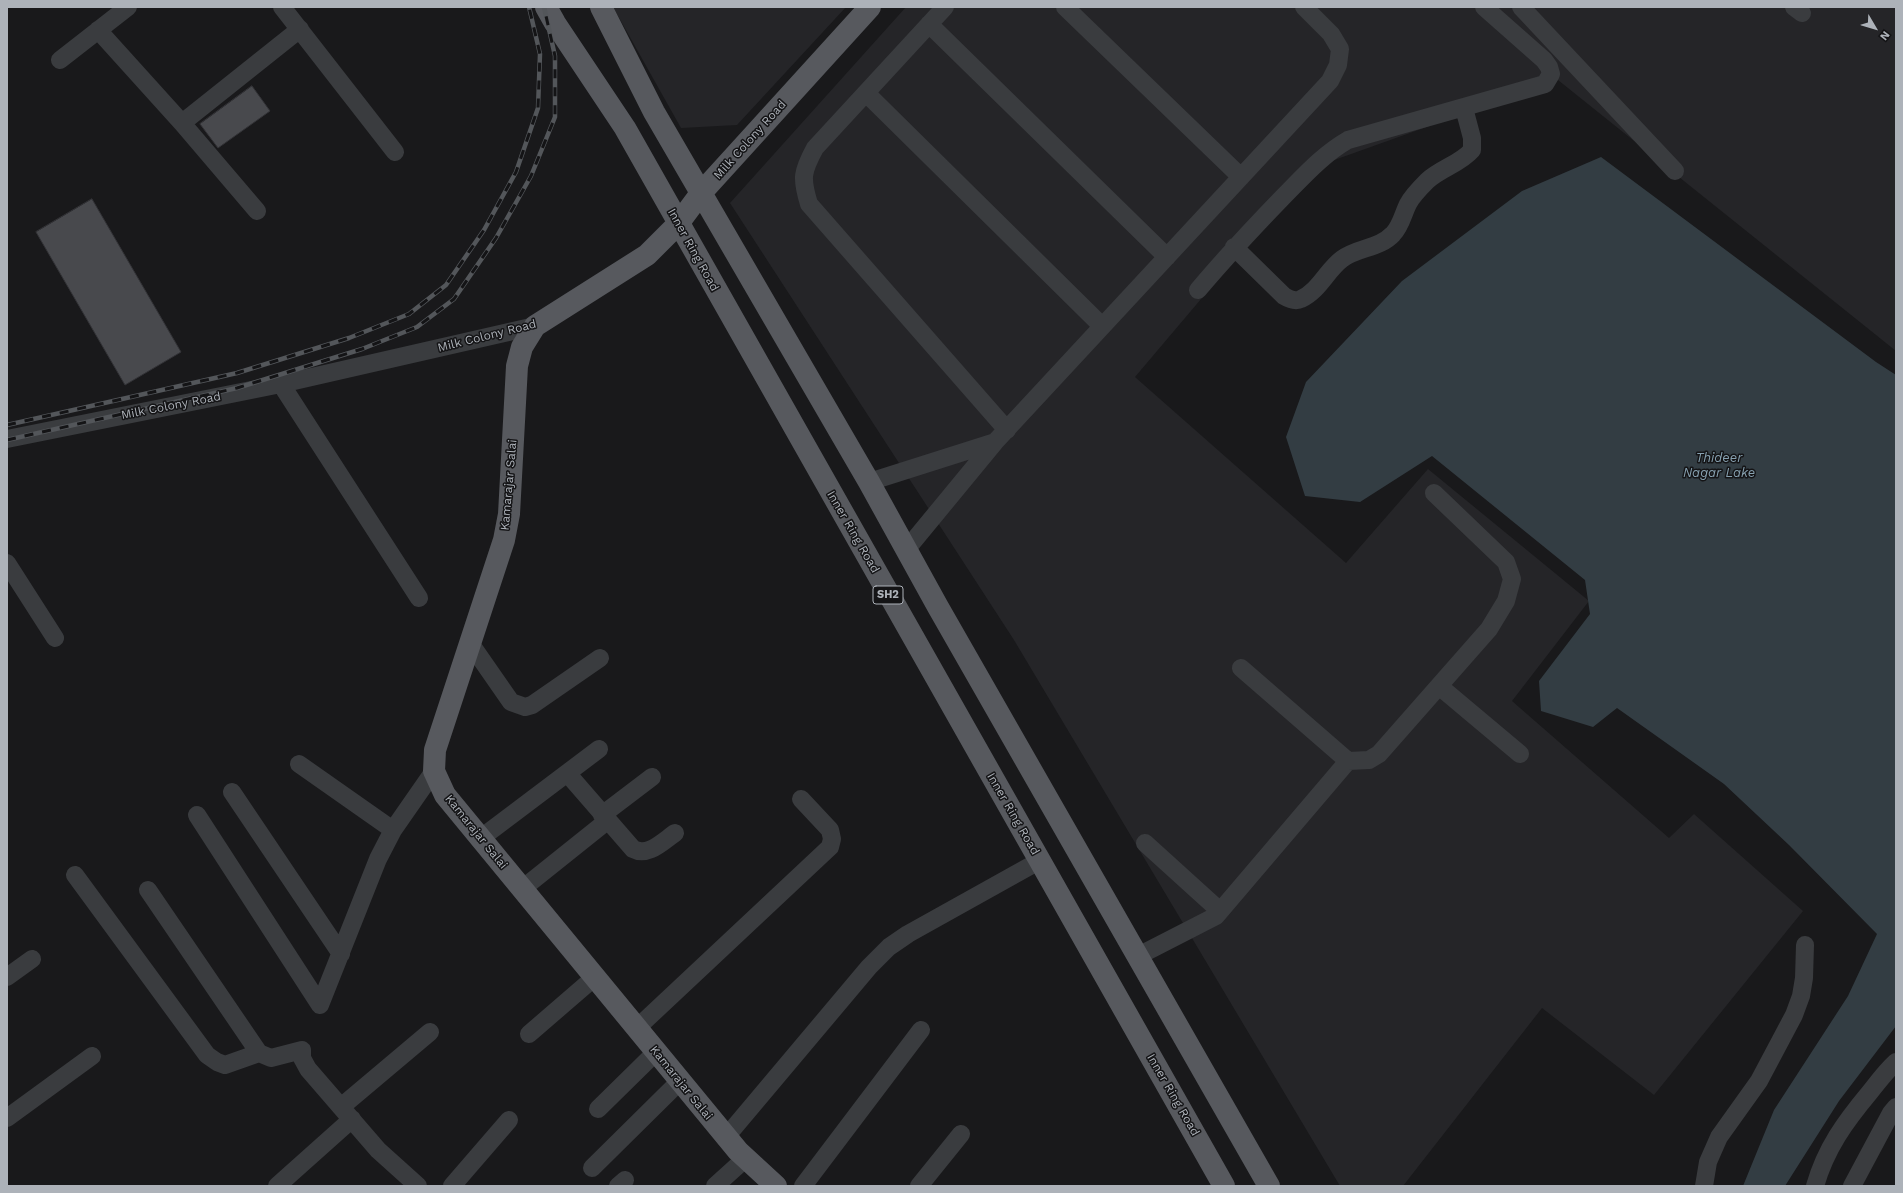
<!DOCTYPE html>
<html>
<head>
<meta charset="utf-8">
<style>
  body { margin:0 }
  #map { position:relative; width:1903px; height:1193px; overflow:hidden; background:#19191b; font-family:"Work Sans",sans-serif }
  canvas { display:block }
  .frame { position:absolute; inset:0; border:8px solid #adb2b9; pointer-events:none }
  .north { position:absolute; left:1855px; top:8px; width:40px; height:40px; -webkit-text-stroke:3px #141416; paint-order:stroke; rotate:128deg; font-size:11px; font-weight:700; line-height:16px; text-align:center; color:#adb2b9 }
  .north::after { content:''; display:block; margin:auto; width:14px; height:18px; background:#adb2b9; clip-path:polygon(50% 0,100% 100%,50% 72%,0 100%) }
</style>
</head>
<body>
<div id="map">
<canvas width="1903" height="1193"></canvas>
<div class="frame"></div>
<div class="north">N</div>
</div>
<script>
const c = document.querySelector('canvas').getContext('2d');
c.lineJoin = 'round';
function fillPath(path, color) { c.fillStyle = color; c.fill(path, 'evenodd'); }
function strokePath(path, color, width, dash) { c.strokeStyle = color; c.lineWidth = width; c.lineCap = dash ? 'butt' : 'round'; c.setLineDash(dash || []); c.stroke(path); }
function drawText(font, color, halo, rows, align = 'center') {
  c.font = font + ' "Work Sans",sans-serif'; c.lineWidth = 3; c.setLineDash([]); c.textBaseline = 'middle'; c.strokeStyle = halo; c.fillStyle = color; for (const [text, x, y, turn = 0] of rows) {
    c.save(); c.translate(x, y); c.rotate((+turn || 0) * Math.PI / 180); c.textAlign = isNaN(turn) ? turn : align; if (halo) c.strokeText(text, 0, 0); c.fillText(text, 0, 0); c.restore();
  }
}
fillPath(new Path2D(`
  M613 7H846L737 125 681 128Z
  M906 7H1896V351L1558 80 1312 168 1135 377 1346 563 1428 469 1589 601 1512 701 1669 838 1694 814 1803 911 1654 1095 1542 1008 1403 1186H1340L1014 640 730 203Z`), '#252528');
fillPath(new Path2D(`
  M1601 157 1876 362 1896 375V1026L1839 1101 1785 1186H1743L1774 1110 1848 996 1877 934 1789 845 1724 784 1617 708 1593 727 1541 711 1539 681 1590 614 1585 580 1432 456 1360 502 1305 496 1286 437 1306 382 1402 281 1522 191Z`), '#333d43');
const building = new Path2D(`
  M252 86 270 111 218 148 200 124Z
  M92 199 181 352 125 385 36 232Z`);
fillPath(building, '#48494d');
strokePath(building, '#333337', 1);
strokePath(new Path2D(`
  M282 7 395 152
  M945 7 815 148C802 172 801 178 809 204L1007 430
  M1065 7 1241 177
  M1521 7 1675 171
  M1794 7 1802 13
  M929 24 1167 257
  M98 30 182 123 257 211
  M60 60 128 7
  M866 93 1102 326
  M182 123 300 29
  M1234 247 1284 296C1289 299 1295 302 1301 299 1319 291 1327 270 1342 259 1358 247 1379 249 1393 234 1401 226 1403 214 1408 204 1412 196 1420 188 1427 181 1441 168 1460 164 1472 150V138L1464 108
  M1198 290C1225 258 1253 228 1282 198 1303 177 1322 155 1348 140L1545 84 1551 74 1549 67 1544 60 1484 7
  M281 384 419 598
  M7 439 281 384 535 326
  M869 482 995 442
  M906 550 995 442 1330 81 1338 65 1340 49 1331 34 1304 7
  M7 563 55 638
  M470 643 511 702 525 707 532 705 600 658
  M1439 686 1520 754
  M1348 761 1369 760 1379 754 1489 629 1506 601 1512 579 1506 562 1434 493
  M299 764 393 830
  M567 773 633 849C648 857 662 842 675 833
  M232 792 341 954
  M197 815 320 1005
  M602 815 652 777
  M481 838 599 749
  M1145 843 1220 911
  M75 875 207 1055 217 1062 225 1065 259 1053
  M522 889 607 821
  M148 890 259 1053 271 1058 302 1050V1058L308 1069 378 1150 418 1186
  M1138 956 1216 916 1348 761 1241 668
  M7 977 32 959
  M320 1005 378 859 393 830 434 771
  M637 1028 830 847 832 839 830 830 801 799
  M529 1034 595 977
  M341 1107 430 1032
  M598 1109 656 1052
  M7 1118 92 1056
  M726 1137 869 967 889 947 908 934 1039 861
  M592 1168 680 1081
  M277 1186 352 1119
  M452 1186 509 1120
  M618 1186 625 1180
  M715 1186 746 1158
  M803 1186 921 1030
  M919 1186 961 1134
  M1704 1186 1708 1162 1719 1137 1759 1081 1794 1015 1801 996 1804 978 1805 945
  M1815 1186C1826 1148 1845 1122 1870 1092 1878 1082 1886 1071 1896 1062
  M1852 1186 1891 1113 1896 1107`), '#3a3c3f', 18);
strokePath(new Path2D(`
  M546 7 555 23 625 128 1224 1186
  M601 7 654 112 869 482 938 607 1269 1186
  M776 1186 738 1151 445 795 434 771 435 750 504 540 509 514 517 366 522 347 535 326 647 255 678 224 701 193 870 7`), '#57595e', 22);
const rail = new Path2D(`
  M7 425 237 373 349 338 409 314 446 285 484 230 516 172 538 108 540 54 529 7
  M7 440 237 388 362 349 417 327 454 299 496 238 531 176 555 117V56L544 7`);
strokePath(rail, '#53565a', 4.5);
strokePath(rail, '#141416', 3, [9]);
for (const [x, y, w] of [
  [888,595,30]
]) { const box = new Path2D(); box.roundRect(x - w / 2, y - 9, w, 18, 3); c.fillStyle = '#141416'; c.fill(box); strokePath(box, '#adb2b9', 1); }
drawText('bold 11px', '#adb2b9', null, [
  ["SH2",888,595]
]);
drawText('12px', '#adb2b9', '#141416', [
  ["Milk Colony Road",750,140,-48],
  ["Inner Ring Road",693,250,61],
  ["Milk Colony Road",487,336,-14],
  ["Milk Colony Road",171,406,-11],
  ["Kamarajar Salai",509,485,-85],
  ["Inner Ring Road",853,532,60],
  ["Inner Ring Road",1013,814,60],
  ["Kamarajar Salai",476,832,51],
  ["Kamarajar Salai",681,1083,51],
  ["Inner Ring Road",1173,1095,60]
]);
drawText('italic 13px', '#87a1b0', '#141416', [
  ["Thideer",1719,458],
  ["Nagar Lake",1719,473]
]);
</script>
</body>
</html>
